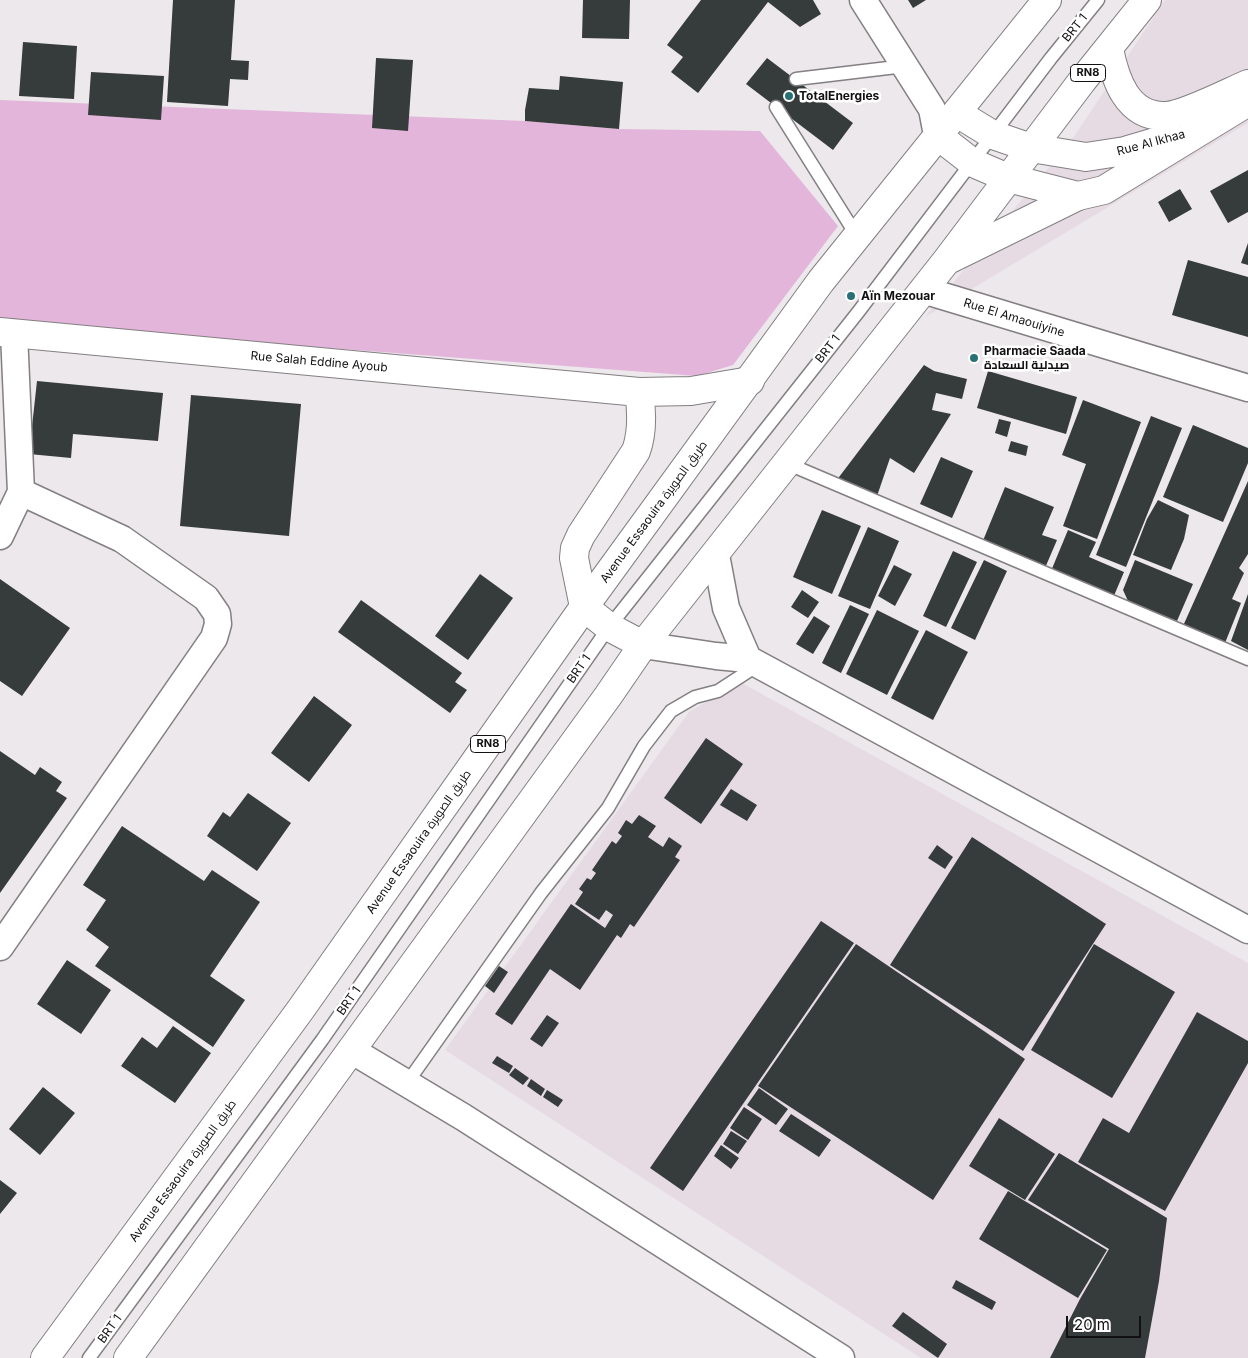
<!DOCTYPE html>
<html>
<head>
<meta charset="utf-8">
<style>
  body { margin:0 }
  #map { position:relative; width:1248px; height:1358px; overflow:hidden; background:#ece8eb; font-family:Inter,sans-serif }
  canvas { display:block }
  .scale { position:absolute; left:1066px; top:1316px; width:75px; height:22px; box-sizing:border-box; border:2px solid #121011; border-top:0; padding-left:6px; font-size:15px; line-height:18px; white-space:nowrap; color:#121011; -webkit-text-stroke:4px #fff; paint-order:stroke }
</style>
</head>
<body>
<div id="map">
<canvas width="1248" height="1358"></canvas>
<div class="scale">20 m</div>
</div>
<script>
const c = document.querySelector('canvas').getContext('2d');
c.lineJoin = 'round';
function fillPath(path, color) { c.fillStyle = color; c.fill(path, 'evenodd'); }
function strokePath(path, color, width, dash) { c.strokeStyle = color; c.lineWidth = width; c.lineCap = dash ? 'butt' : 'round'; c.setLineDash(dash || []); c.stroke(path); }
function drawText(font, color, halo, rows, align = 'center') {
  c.font = font + ' Inter,Cairo,sans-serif'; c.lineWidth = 5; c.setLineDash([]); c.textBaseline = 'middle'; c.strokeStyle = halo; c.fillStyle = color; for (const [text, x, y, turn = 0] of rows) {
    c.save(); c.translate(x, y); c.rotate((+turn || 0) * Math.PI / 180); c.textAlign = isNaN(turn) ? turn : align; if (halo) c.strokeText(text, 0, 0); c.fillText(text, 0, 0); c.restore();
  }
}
fillPath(new Path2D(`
  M1165 0H1248V123L925 317 1073 138Z
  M740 682 1248 963V1358H921L445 1050 689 712Z`), '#e6dbe3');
fillPath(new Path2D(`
  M0 100 525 121 619 129 760 131 838 226 733 365 697 376 0 323Z`), '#e3b5da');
fillPath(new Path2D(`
  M173 0H235L231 60 249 61 248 80 230 79 228 106 167 102Z
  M583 0H630L629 39 582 38Z
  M701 0H813L821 14 800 27 768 2 698 93 671 72 683 57 667 45Z
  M908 0H926L913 8Z
  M23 42 77 46 74 99 19 96Z
  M376 58 413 60 408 131 372 128Z
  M767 58 853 123 833 150 746 84Z
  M91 72 164 76 161 120 88 115Z
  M560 76 623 82 619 129 525 121V110L529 88 559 90Z
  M1248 170V212L1228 223 1210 191Z
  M1180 189 1192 209 1169 222 1158 202Z
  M1248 243V265L1241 263Z
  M1188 260 1248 277V337L1172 315Z
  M924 365 934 371 967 379 962 399 936 393 932 410 951 414 914 473 890 458 876 499 836 481Z
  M988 371 1077 397 1066 434 977 408Z
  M37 381 163 393 158 441 73 434 71 458 29 454Z
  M191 395 301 404 289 536 180 526Z
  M1083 400 1141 422 1097 539 1063 526 1086 464 1062 455Z
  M1151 416 1182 428 1126 567 1096 555Z
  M999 419 1011 422 1007 437 995 433Z
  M1193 425 1248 448V463L1223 522 1163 497Z
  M1011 441 1028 446 1026 456 1008 451Z
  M941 457 973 471 952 518 920 504Z
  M1248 481V554L1239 568 1244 573 1232 599 1241 603 1225 643 1183 626Z
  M1005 487 1054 507 1042 535 1057 540 1045 568 982 543Z
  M1158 500 1189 515 1184 539 1171 570 1133 555 1147 519Z
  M822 510 861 526 832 594 793 577Z
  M868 527 899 541 870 609 838 596Z
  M1068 530 1096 542 1089 557 1124 572 1113 598 1051 571Z
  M953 551 977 562 946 627 923 616Z
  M984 560 1007 571 975 640 951 628Z
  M1135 560 1193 584 1177 621 1128 601 1123 590Z
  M894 565 912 574 895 606 878 596Z
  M480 574 513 598 468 660 435 636Z
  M0 579 70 628 22 696 0 681Z
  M802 590 819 602 808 618 791 607Z
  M1248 594V650L1231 641Z
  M361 600 462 673 455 682 467 690 450 713 338 632Z
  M850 605 869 614 841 673 822 663Z
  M877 610 919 631 887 695 846 674Z
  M814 616 830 626 813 654 796 644Z
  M926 630 968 652 933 720 891 698Z
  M314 696 352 725 309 782 271 753Z
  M706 738 743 764 701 824 664 798Z
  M0 751 35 775 40 767 62 782 56 791 67 798 0 893Z
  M731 789 757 805 747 821 720 805Z
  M248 793 291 823 257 871 207 836 223 812 230 817Z
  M639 815 656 826 648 837 663 847 669 837 682 846 675 857 680 860 634 927 630 924 621 938 617 935 580 990 550 969 512 1025 495 1014 571 904 605 928 613 915 606 910 599 920 575 904 583 892 579 889 587 878 591 880 596 873 592 870 612 841 616 844 622 836 618 833 626 820 632 824Z
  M122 826 204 881 212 870 260 902 210 976 245 1000 213 1047 95 966 109 947 86 930 106 900 83 885Z
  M972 837 1106 924 1023 1051 890 965Z
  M937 845 953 857 945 869 928 858Z
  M821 921 854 943 683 1191 650 1168Z
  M856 944 1025 1059 933 1200 758 1086Z
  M1094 944 1175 992 1112 1098 1031 1050Z
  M67 960 111 990 81 1034 37 1004Z
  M499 966 508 972 494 993 485 986Z
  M1197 1012 1248 1041V1063L1165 1211 1078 1162 1103 1118 1129 1133Z
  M547 1015 559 1023 542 1047 530 1039Z
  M173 1026 211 1053 175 1103 121 1066 142 1037 157 1048Z
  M497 1056 513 1066 509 1073 492 1063Z
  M515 1068 529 1078 523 1085 509 1075Z
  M531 1079 545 1089 541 1096 527 1086Z
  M43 1087 75 1113 40 1155 9 1129Z
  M759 1088 788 1109 776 1125 747 1105Z
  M547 1090 563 1100 558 1107 543 1097Z
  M744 1107 762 1119 748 1140 730 1128Z
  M791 1114 831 1140 819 1157 779 1131Z
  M999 1118 1055 1154 1025 1200 969 1166Z
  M731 1131 747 1141 738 1154 723 1144Z
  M721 1145 739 1158 731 1169 714 1156Z
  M1059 1153 1167 1218 1159 1281 1145 1358H1050L1080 1299 1109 1249 1028 1200Z
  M0 1180 17 1193 0 1214Z
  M1008 1191 1107 1250 1078 1298 979 1239Z
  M956 1280 996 1302 992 1310 952 1288Z
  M903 1312 947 1344 938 1358 892 1326Z`), '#363b3b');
const service = new Path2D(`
  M796 79 905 66
  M776 107 857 236
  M786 463 1248 659
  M407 1083 541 893 608 808 644 746 671 711 695 697 718 691 758 665
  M89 1358 322 1040 609 627 859 311 1051 58 1098 0`);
const minor = new Path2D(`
  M863 0 932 109 937 135
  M923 290 1248 388
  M0 536 21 492 14 333
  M716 555 726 608 748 659
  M643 645 716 656 748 659 1248 930
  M0 947 214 638 218 624 217 614 206 598 122 539 21 492
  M351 1050 463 1117 841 1358`);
const tertiary = new Path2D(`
  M957 113 993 135 1031 148 1086 157 1125 151 1169 138
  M937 135 973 163 1008 178 1078 196 1104 190 1248 102
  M0 332 639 392 691 391 750 381
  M639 392C642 412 643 432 636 451L581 535 575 548 574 558 584 607 609 627 643 645`);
const primary = new Path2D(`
  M1109 49C1115 79 1127 117 1165 116 1183 116 1229 92 1248 84
  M948 260 1078 196
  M45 1358 301 1009 584 607 821 281 1047 0
  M128 1358 608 696 643 645 947 260 1082 81 1147 0`);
strokePath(service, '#837f82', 15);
strokePath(minor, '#837f82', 29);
strokePath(tertiary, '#837f82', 30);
strokePath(primary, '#837f82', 30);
strokePath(service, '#fff', 12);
strokePath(minor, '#fff', 26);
strokePath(tertiary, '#fff', 28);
strokePath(primary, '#fff', 28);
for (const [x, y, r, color] of [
  [789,96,5,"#277175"],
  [851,296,5,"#277175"],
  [974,358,5,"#277175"]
]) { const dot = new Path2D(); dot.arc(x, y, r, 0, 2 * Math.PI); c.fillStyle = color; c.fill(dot); strokePath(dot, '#fff', 2); }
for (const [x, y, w] of [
  [1088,73,35],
  [488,744,35]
]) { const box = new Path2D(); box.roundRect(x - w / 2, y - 8.5, w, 17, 4); c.fillStyle = '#fff'; c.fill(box); strokePath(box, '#121011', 1); }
drawText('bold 11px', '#121011', null, [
  ["RN8",1088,73],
  ["RN8",488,744]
]);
drawText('12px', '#121011', '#fff', [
  ["BRT 1",1075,28,-51],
  ["Rue Al Ikhaa",1151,143,-15],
  ["Rue El Amaouiyine",1014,318,17],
  ["BRT 1",828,349,-52],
  ["Rue Salah Eddine Ayoub",319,362,5],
  ["Avenue Essaouira طريق الصويرة",654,512,-54],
  ["BRT 1",579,669,-55],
  ["Avenue Essaouira طريق الصويرة",419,842,-55],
  ["BRT 1",349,1001,-55],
  ["Avenue Essaouira طريق الصويرة",183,1171,-54],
  ["BRT 1",110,1329,-54]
]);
drawText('bold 12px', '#121011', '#fff', [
  ["TotalEnergies",799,96],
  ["Aïn Mezouar",861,296],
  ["Pharmacie Saada",984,351],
  ["صيدلية السعادة",984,365]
], 'left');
</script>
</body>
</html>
